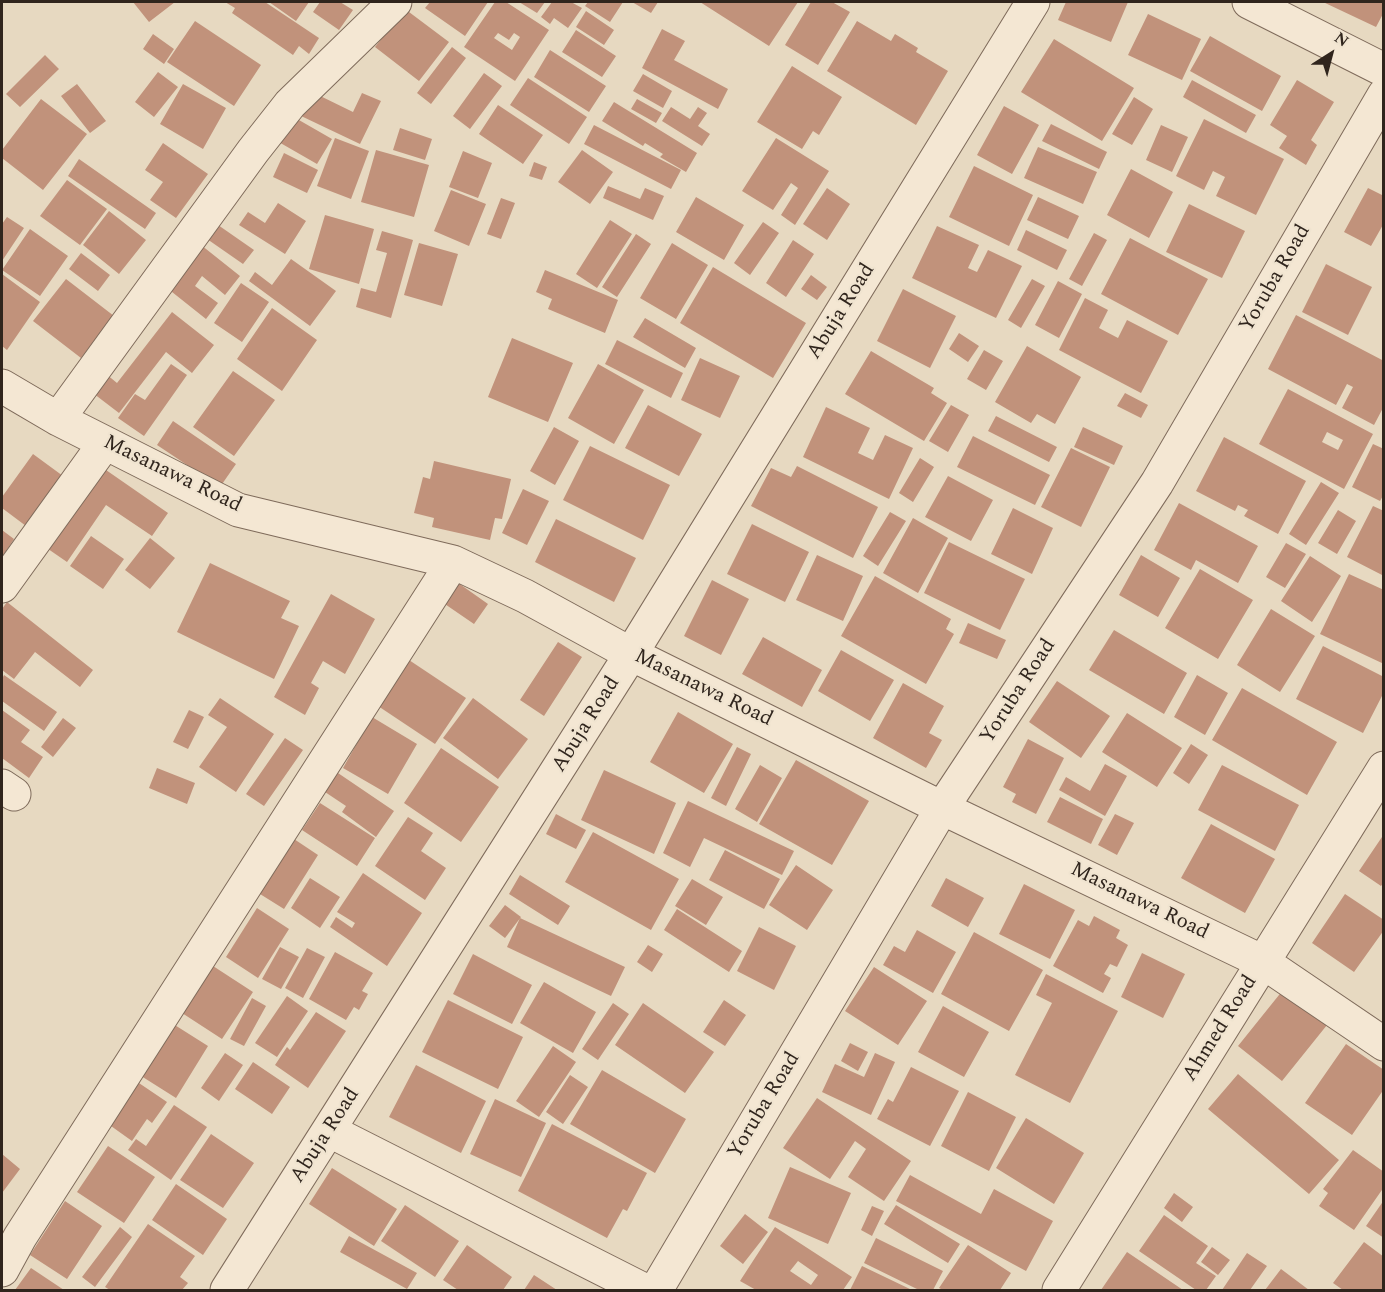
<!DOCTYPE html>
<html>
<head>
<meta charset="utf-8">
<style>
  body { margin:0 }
  #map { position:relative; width:1385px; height:1292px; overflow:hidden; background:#e7d9c1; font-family:Spectral,serif }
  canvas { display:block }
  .frame { position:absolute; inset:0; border:3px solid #30251d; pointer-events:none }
  .north { position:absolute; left:1301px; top:24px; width:60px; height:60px; -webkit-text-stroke:4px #f0e4d0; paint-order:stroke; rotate:36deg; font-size:16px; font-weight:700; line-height:24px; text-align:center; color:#30251d }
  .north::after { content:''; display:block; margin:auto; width:21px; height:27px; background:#30251d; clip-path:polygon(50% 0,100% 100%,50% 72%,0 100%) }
</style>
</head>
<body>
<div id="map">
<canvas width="1385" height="1292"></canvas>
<div class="frame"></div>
<div class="north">N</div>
</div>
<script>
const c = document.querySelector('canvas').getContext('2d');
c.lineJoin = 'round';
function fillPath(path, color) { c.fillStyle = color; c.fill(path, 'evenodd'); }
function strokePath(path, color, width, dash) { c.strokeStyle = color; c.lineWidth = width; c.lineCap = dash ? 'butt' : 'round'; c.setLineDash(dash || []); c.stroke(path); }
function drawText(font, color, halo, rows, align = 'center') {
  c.font = font + ' Spectral,serif'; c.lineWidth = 4.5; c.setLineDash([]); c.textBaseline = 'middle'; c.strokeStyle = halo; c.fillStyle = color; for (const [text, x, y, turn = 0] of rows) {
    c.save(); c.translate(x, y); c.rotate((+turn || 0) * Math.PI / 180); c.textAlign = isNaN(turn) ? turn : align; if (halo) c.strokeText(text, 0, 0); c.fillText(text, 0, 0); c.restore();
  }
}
fillPath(new Path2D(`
  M133 2H175L149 22Z
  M225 2H265L319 38 309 54 299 46 293 55 232 13 235 8Z
  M269 2H309L296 21Z
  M320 2H340L353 10 339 30 313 12Z
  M430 2H488L465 36 425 8Z
  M495 2H506L549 30 515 81 464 47ZM498 33 509 40 514 33 520 37 512 50 494 38Z
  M519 2H545L537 13Z
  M552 2H571L582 8 568 28 554 18 550 24 541 17Z
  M588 2H623L610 22 585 6Z
  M632 2H658L651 13Z
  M700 2H798L769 46Z
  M811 2H832L850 12 818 65 785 45Z
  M1066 2H1128L1111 42 1058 20Z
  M1323 2H1384V12L1376 27Z
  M405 9 449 42 419 81 375 47Z
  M586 11 614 30 604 45 576 27Z
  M1148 14 1201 39 1182 80 1128 55Z
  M195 21 261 65 234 106 167 62Z
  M857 21 891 41 895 34 918 48 916 52 948 71 916 125 827 71Z
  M662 29 685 41 674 60 728 89 718 109 642 68Z
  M576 30 616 56 602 77 562 52Z
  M153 34 174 49 164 64 143 49Z
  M1210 36 1281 76 1262 111 1190 71Z
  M1054 39 1134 88 1102 141 1021 92Z
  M452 47 466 58 431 104 417 93Z
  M550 50 606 86 589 112 534 77Z
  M45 55 59 69 20 107 6 94Z
  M792 66 842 97 819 135 813 131 802 149 757 122Z
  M158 72 178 87 154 117 135 102Z
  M484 73 502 86 470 129 453 116Z
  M643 74 672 91 663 108 633 91Z
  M528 78 587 117 569 144 510 105Z
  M1192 80 1256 115 1246 133 1183 97Z
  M1297 80 1334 102 1311 140 1317 145 1306 165 1279 148 1287 136 1270 125Z
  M77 84 106 121 90 133 61 96Z
  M183 84 226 108 203 149 160 124Z
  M310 91 353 112 362 93 381 101 360 144 299 115Z
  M1134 97 1153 109 1132 145 1112 134Z
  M41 99 87 134 43 190 2 158V150Z
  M637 99 662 113 656 123 631 109Z
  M614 102 697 153 686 172 660 157 663 154 645 143 643 146 602 121Z
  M498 105 543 135 523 164 479 134Z
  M1004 106 1039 125 1012 174 977 155Z
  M671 107 690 119 698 107 707 113 698 126 710 134 702 146 662 121Z
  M285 112 332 139 317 164 270 137Z
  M1204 119 1284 159 1256 215 1216 196 1225 177 1213 171 1204 190 1176 176Z
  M1051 124 1107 152 1099 169 1042 141Z
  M594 125 681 170 671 189 584 144Z
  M1161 125 1188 137 1172 172 1146 160Z
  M400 128 432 139 425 160 393 150Z
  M335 138 369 151 351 199 317 186Z
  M776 138 829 171 795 225 781 215 798 188 791 183 773 210 742 191Z
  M163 143 208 174 176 218 150 200 163 182 145 170Z
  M1038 147 1097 172 1083 204 1024 178Z
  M376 150 429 165 414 217 361 202Z
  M582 150 613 172 590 204 558 182Z
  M463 151 492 163 478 198 449 187Z
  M284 153 318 170 307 193 273 177Z
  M79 159 156 213 145 229 68 176Z
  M534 162 547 167 542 180 529 176Z
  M974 166 1033 195 1009 246 949 217Z
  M1131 169 1173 192 1149 238 1107 215Z
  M67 180 107 209 80 245 40 216Z
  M608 186 640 199 645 188 664 196 653 220 603 198Z
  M827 188 850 204 827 240 803 224Z
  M1368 188 1384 196V223L1371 246 1344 232Z
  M451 190 486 204 469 246 434 231Z
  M696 197 744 225 724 260 676 232Z
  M1038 197 1079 216 1068 239 1027 220Z
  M501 198 515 203 501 239 487 234Z
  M278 203 306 221 285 254 239 225 248 212 265 223Z
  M1189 204 1245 231 1222 278 1166 252Z
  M109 211 146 240 119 274 83 245Z
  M325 215 374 229 359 284 309 269Z
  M7 217 24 228 2 261V224Z
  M208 218 254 250 243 264 197 232Z
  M610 220 632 234 597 288 576 274Z
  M763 222 779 233 750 275 734 263Z
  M937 226 979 245 968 268 977 272 988 250 1022 266 996 318 912 278Z
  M30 229 68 256 40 296 2 270Z
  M1026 230 1067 250 1057 270 1017 250Z
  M382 231 413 240 391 318 356 307 361 288 376 292 387 253 376 250Z
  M1094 233 1107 240 1082 286 1069 279Z
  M636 234 651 244 617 297 602 287Z
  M1130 238 1208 279 1178 335 1101 294Z
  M793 240 814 254 786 297 766 283Z
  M419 243 458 254 442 306 404 295Z
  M672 243 708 265 676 319 640 298Z
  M201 245 240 276 225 295 202 276 195 286 218 303 206 319 167 288Z
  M81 253 110 275 98 291 69 269Z
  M291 259 336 291 310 326 249 281 255 272 272 285Z
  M1326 264 1372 287 1348 335 1302 312Z
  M713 267 806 323 773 378 680 323Z
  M545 270 618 300 605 333 548 309 552 299 536 292Z
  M2 274 40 302 7 350 2 346Z
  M811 275 827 287 817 300 801 289Z
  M66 279 114 316 81 358 33 321Z
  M1032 279 1045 286 1021 328 1008 320Z
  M1058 281 1082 294 1059 338 1035 325Z
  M241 283 269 302 242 342 214 323Z
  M903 289 956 316 930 368 877 341Z
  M1085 298 1108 310 1099 328 1118 338 1127 320 1168 341 1141 393 1059 350Z
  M272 308 317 340 282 391 237 359Z
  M172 312 214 345 192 373 166 352 119 413 85 387 100 369 117 383Z
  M1296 315 1384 361V406L1374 425 1342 408 1353 387 1347 384 1336 405 1268 369Z
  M645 318 696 348 685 368 633 337Z
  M959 333 979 346 968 362 949 349Z
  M512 338 573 363 548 422 488 397Z
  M617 340 683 373 671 398 605 364Z
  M1027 346 1081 377 1055 424 1037 414 1031 423 995 402Z
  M984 350 1003 361 986 390 967 379Z
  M871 351 934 388 931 393 947 403 924 441 845 394Z
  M700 358 740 376 720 418 681 400Z
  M171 364 187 375 144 436 118 418 135 394 145 400Z
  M598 364 644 390 614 444 568 418Z
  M233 371 275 400 234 456 193 427Z
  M1288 389 1373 434 1344 489 1259 444ZM1327 432 1343 440 1338 450 1322 442Z
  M1125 393 1148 405 1141 418 1117 406Z
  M648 405 702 434 679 476 625 448Z
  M951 405 969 415 948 452 929 441Z
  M826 407 870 428 858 453 873 460 885 435 913 448 889 499 803 457Z
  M996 416 1057 447 1049 462 988 431Z
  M173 421 236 464 220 487 157 445Z
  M554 427 579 441 555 485 530 471Z
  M1083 427 1123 446 1114 465 1074 447Z
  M973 436 1050 475 1035 505 957 467Z
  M1224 437 1306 481 1278 534 1244 516 1248 510 1238 505 1235 511 1196 491Z
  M1373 444 1384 449V494L1380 501 1352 487Z
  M590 446 670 485 643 540 563 500Z
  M1071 448 1110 467 1081 527 1041 507Z
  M33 454 63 476 26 526 2 508V497Z
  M920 458 934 467 913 502 899 493Z
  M93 461 168 513 152 536 106 505 67 562 38 542Z
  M434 461 511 479 502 519 495 518 490 540 432 527 434 518 414 513 423 477 430 479Z
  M797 466 878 507 853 558 751 506 771 468 791 477Z
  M948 476 993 500 971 541 925 517Z
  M1321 482 1339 493 1306 545 1289 534Z
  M523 489 549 501 527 545 502 533Z
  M1179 503 1258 546 1238 583 1196 560 1191 570 1154 550Z
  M1373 506 1384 511V576L1347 557Z
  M1013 508 1053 528 1032 574 991 554Z
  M1338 510 1356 521 1337 554 1318 543Z
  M890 512 906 521 878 566 863 556Z
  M913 518 948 538 918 593 883 573Z
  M556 519 636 558 614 602 535 562Z
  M752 524 809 552 785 602 727 574Z
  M2 530 14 539 2 557Z
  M91 536 124 559 103 589 70 566Z
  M150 538 175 558 150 589 125 570Z
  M949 542 1025 579 1000 630 924 593Z
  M1286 543 1306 554 1285 588 1266 577Z
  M817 555 863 576 843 621 796 600Z
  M1141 555 1180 578 1158 617 1119 595Z
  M1310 556 1341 576 1312 622 1281 601Z
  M210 563 290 601 281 618 299 626 274 679 177 632Z
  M1200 569 1253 600 1218 659 1165 628Z
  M1349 574 1384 590V664L1320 634Z
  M875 576 951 619 946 629 954 634 926 684 841 636Z
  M454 580 488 604 474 624 439 600Z
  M712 580 749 599 721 655 684 636Z
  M331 594 375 619 345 674 323 661 311 683 319 688 305 715 274 697Z
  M7 602 93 670 80 687 35 652 14 679 2 670V609Z
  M1271 609 1315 636 1280 692 1237 665Z
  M968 623 1006 640 997 659 959 643Z
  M1114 630 1187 673 1164 714 1089 670Z
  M763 637 822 670 802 707 742 674Z
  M558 642 582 657 544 716 520 700Z
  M1323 646 1384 677V692L1363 733 1296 699Z
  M841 650 894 680 870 721 818 691Z
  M409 660 466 698 435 744 378 706Z
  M4 675 57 712 44 731 2 701V679Z
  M1197 675 1228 693 1205 735 1174 717Z
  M1057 681 1110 716 1081 758 1029 722Z
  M903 683 944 706 929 733 942 740 926 768 873 738Z
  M1242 688 1337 742 1307 795 1212 740Z
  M220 698 274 734 236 792 199 767 227 727 208 715Z
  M473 698 528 739 498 779 443 738Z
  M2 710 30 730 21 742 43 757 29 778 2 758Z
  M189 710 204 717 188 749 173 742Z
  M678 712 733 744 704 793 650 762Z
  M1127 713 1182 748 1157 787 1102 752Z
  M372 717 417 744 388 794 343 768Z
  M63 718 76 728 53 757 41 747Z
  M285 738 303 750 264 806 246 794Z
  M1028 739 1064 758 1036 814 1012 802 1016 794 1003 787Z
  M1191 744 1208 755 1189 784 1173 773Z
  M737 747 751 754 726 806 711 798Z
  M441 748 499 787 461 842 404 803Z
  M796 760 869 801 832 865 759 824Z
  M1105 764 1127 776 1105 816 1059 790 1066 777 1090 791Z
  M760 765 782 778 757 822 735 809Z
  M1222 765 1299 805 1275 851 1198 810Z
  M157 768 195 783 187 804 149 788Z
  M604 770 676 803 654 854 581 820Z
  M335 771 394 811 376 837 342 812 346 806 322 790Z
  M1060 797 1103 819 1091 844 1047 822Z
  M688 801 794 851 782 875 704 838 690 867 663 853Z
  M320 803 375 838 357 866 302 830Z
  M556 814 586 830 576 849 546 834Z
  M1115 814 1134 823 1117 855 1098 845Z
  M408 817 433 833 421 851 446 868 425 900 375 866Z
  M1211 824 1275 859 1245 913 1181 878Z
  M593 832 679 879 651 930 565 882Z
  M1384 834V882L1381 886 1359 871Z
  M294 839 318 855 284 909 260 894Z
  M725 850 780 879 764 909 709 880Z
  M796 865 833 890 807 930 769 905Z
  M363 873 422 913 387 966 330 927 336 917 352 928 355 923 337 912Z
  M520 875 570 906 558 925 509 894Z
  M310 878 340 897 320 928 291 908Z
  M946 878 984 898 968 927 931 906Z
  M692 879 723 897 706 925 675 906Z
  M1024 884 1075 910 1050 959 999 934Z
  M1345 894 1384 920V930L1354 972 1312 943Z
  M505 905 521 917 505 938 489 926Z
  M257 908 289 929 258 978 226 957Z
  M677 909 742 951 729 972 664 930Z
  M1094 916 1120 930 1116 938 1128 945 1117 967 1110 964 1104 974 1111 978 1103 993 1053 966 1078 920 1089 926Z
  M520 918 625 967 611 996 507 947Z
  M759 927 796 946 774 990 737 971Z
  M917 930 956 952 933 993 883 965 894 946 905 952Z
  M974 932 1043 970 1009 1031 941 994Z
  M648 945 663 954 652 972 637 962Z
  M280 947 299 957 281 989 262 979Z
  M307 948 325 957 303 998 285 988Z
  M335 952 373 973 362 991 368 994 359 1010 354 1007 346 1020 309 999Z
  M1142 953 1185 974 1163 1018 1121 997Z
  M473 954 532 985 512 1024 453 994Z
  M213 966 253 992 222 1039 182 1013Z
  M874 967 927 1001 898 1045 845 1011Z
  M1046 974 1118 1011 1070 1103 1015 1075 1052 1003 1036 995Z
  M544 982 596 1012 573 1053 520 1023Z
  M1283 990 1327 1025 1282 1081 1238 1046Z
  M287 996 308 1011 277 1057 255 1043Z
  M252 998 266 1006 244 1046 230 1039Z
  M448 1000 523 1037 498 1089 422 1052Z
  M724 1000 746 1015 725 1046 703 1032Z
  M613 1003 629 1014 598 1060 582 1049Z
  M643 1003 714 1052 685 1093 615 1045Z
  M943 1006 989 1032 964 1077 918 1052Z
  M316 1012 346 1031 308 1088 275 1065 287 1047 290 1050Z
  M170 1022 208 1046 176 1098 138 1074Z
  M850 1043 868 1052 858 1071 841 1061Z
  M1346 1044 1384 1070V1089L1352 1135 1305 1103Z
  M553 1046 576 1062 539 1117 516 1101Z
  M225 1053 243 1065 219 1101 201 1088Z
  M875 1053 895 1062 871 1115 822 1092 835 1064 864 1077Z
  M253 1062 290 1087 272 1114 235 1089Z
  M416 1065 486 1101 461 1153 389 1117Z
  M911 1067 959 1091 930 1146 877 1119 888 1099 893 1102Z
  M602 1070 686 1119 655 1173 570 1124Z
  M1238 1074 1339 1160 1309 1194 1208 1109Z
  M570 1075 588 1087 563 1124 546 1112Z
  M133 1079 167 1102 152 1123 147 1119 132 1141 104 1121Z
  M968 1092 1016 1117 989 1171 941 1146Z
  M817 1098 911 1161 884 1201 848 1177 866 1149 855 1141 830 1179 783 1148Z
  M495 1099 546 1123 521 1177 470 1154Z
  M174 1105 207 1127 171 1180 128 1150 136 1139 146 1146Z
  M1026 1118 1084 1153 1054 1204 996 1168Z
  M552 1124 647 1173 627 1211 623 1209 607 1238 518 1191Z
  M211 1134 254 1163 223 1208 180 1180Z
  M108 1146 155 1177 124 1223 77 1192Z
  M1353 1150 1384 1172V1187L1354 1230 1319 1206 1328 1193 1323 1189Z
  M2 1154 20 1169 2 1193Z
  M790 1167 851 1193 828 1244 768 1218Z
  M332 1168 397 1209 374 1246 309 1204Z
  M910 1175 981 1214 994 1189 1053 1221 1026 1271 896 1201Z
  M176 1184 227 1219 203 1255 152 1220Z
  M1174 1193 1193 1207 1182 1222 1164 1208Z
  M1384 1200V1238L1366 1226Z
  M65 1201 102 1226 67 1279 30 1255Z
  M405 1205 459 1241 435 1277 381 1241Z
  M896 1205 960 1244 948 1263 884 1224Z
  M872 1206 884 1211 872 1236 861 1230Z
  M745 1214 768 1232 743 1264 720 1246Z
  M1164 1215 1208 1246 1196 1263 1216 1276 1206 1290H1196L1139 1251Z
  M148 1224 195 1256 180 1277 188 1283 182 1290H110L105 1287Z
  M120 1227 132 1237 95 1287 82 1277Z
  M775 1227 852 1277 843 1290H756L740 1281ZM798 1261 818 1275 811 1285 790 1271Z
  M349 1236 417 1273 407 1289 340 1252Z
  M876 1238 943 1271 933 1290H919L864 1263Z
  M1364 1242 1384 1257V1290H1343L1333 1283Z
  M467 1245 512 1277 503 1290H458L443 1280Z
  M968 1245 1011 1273 1000 1290H943L939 1288Z
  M1212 1247 1230 1260 1218 1275 1201 1262Z
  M1127 1252 1183 1290H1101Z
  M1247 1253 1267 1266 1250 1290H1222Z
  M862 1266 912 1290H850Z
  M31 1268 64 1290H15Z
  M1281 1269 1309 1290H1265Z
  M534 1275 557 1290H524Z`), '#c1927b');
const minor = new Path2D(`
  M1249 2 1384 70
  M2 386 58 419 238 510 453 562 525 596 631 654 942 808 1263 962 1384 1044
  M58 419 253 151 290 104 395 2
  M2 586 105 443
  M2 786 14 794
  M330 1131 644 1290
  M2 1270 20 1237 453 562
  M227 1290 631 654 1033 2
  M656 1290 942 808 1157 483 1384 95
  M1059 1290 1384 768`);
strokePath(minor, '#7f6b5b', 35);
strokePath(minor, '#f4e7d3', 33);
drawText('21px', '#30251d', '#f0e4d0', [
  ["Yoruba Road",1276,279,-60],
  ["Abuja Road",842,312,-58],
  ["Masanawa Road",172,475,26],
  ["Masanawa Road",703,689,26],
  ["Yoruba Road",1019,692,-57],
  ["Abuja Road",587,725,-58],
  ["Masanawa Road",1139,902,26],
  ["Ahmed Road",1221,1029,-58],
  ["Yoruba Road",765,1106,-59],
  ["Abuja Road",326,1136,-57]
]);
</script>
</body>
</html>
